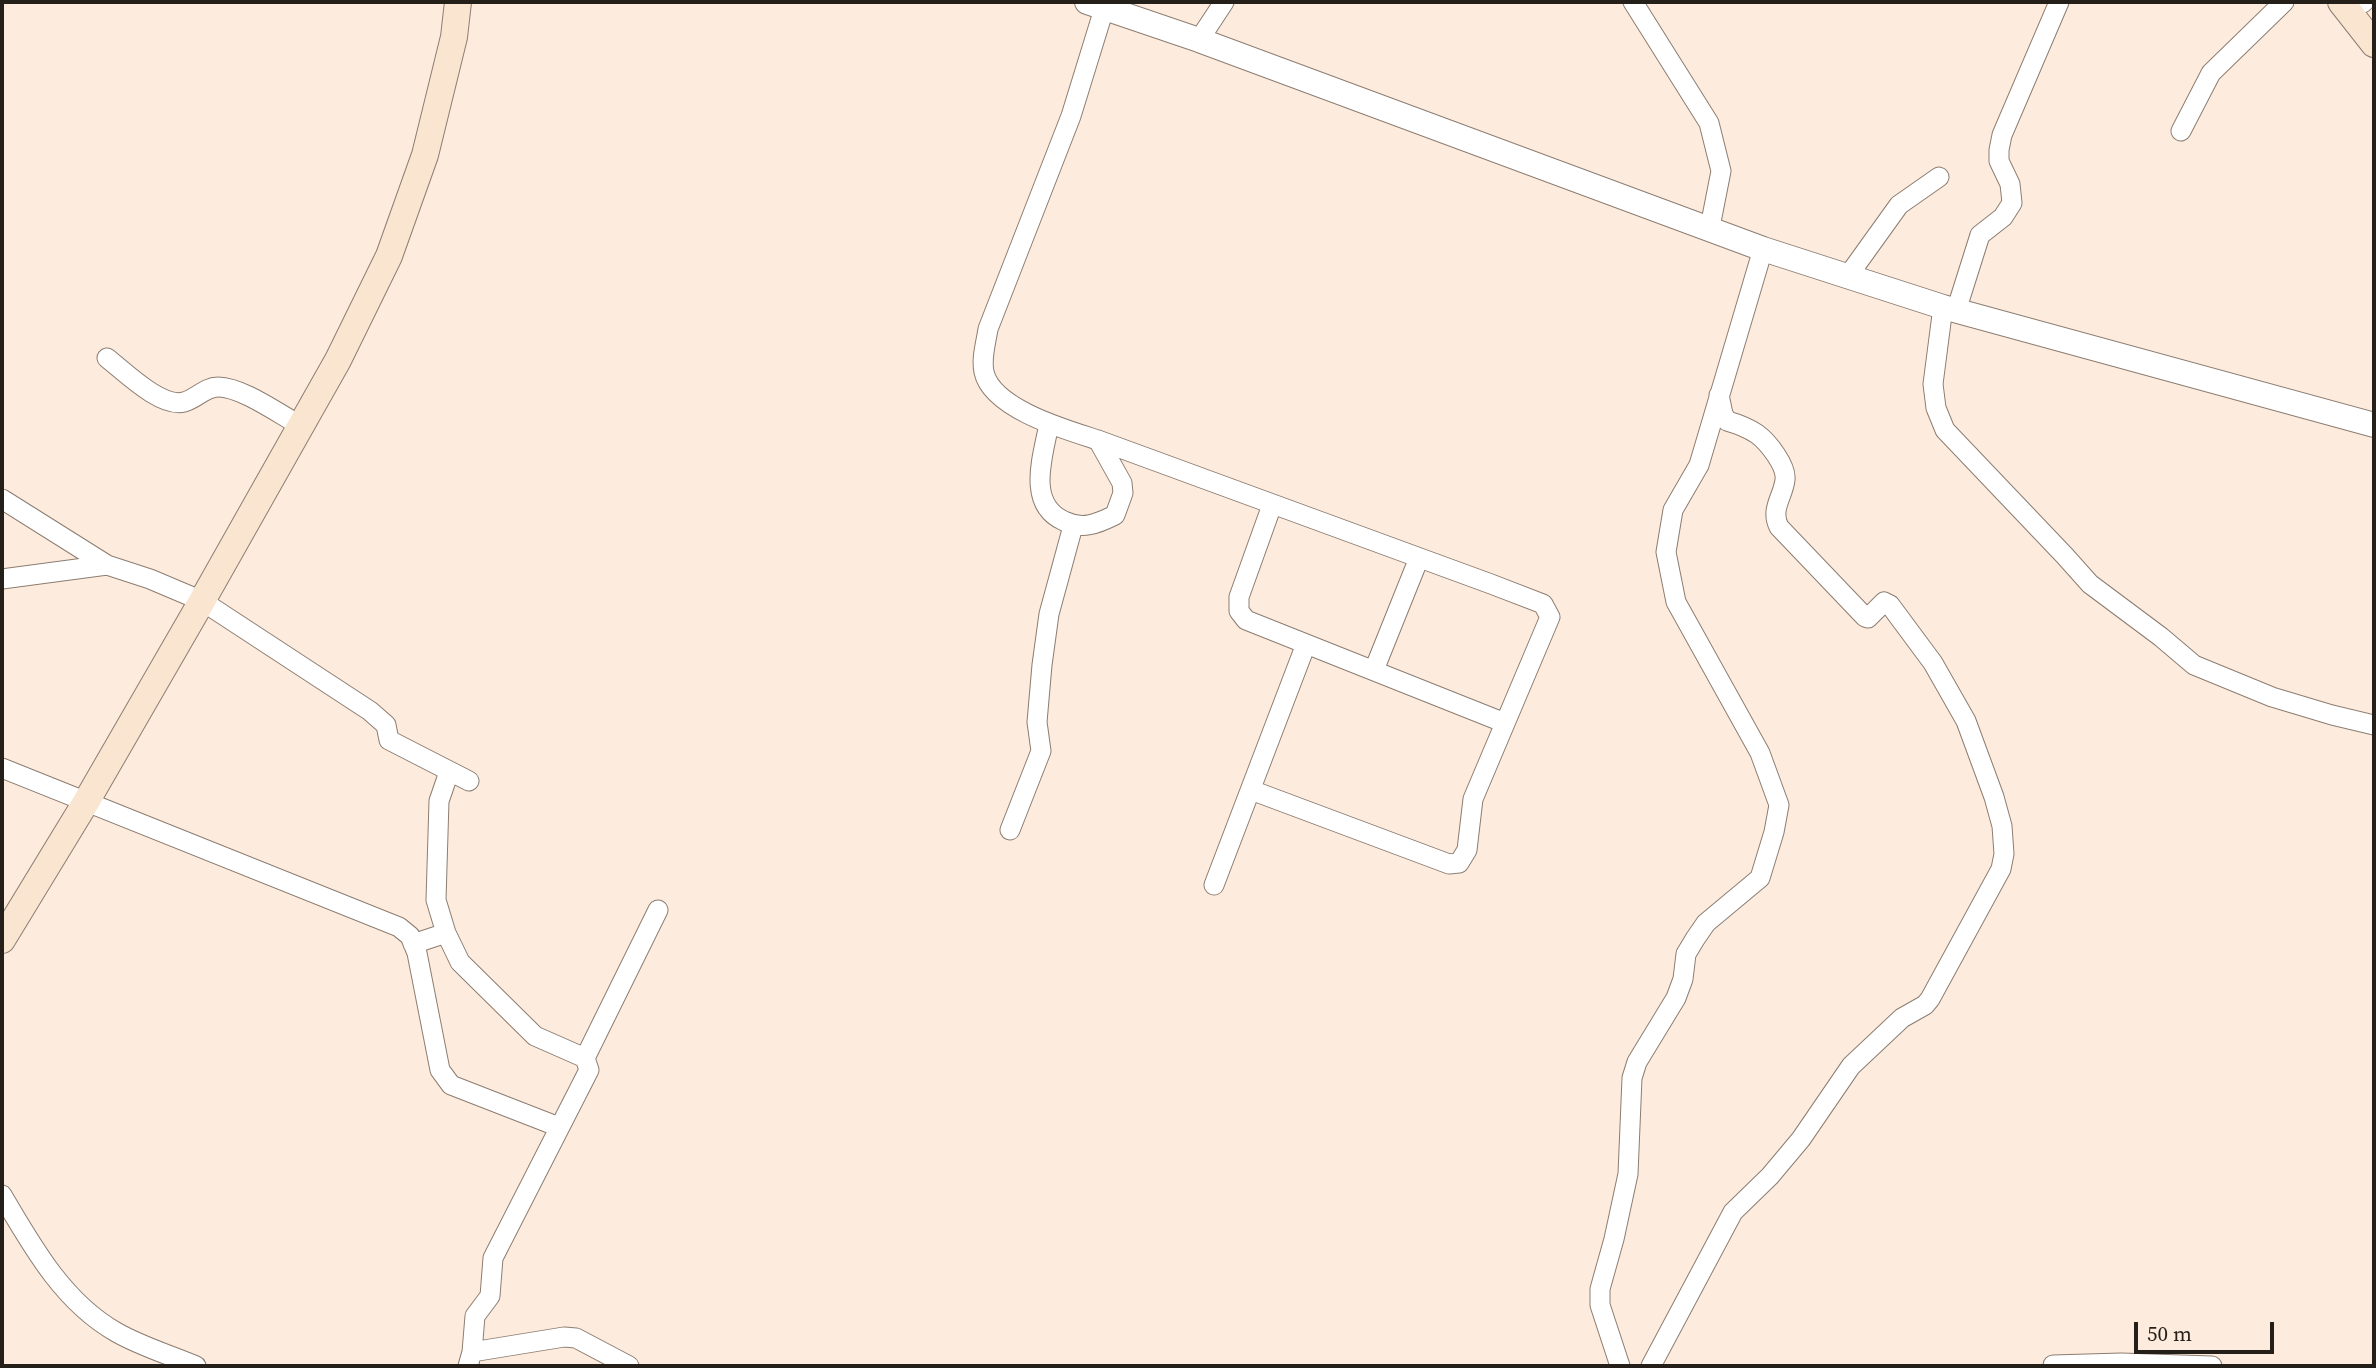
<!DOCTYPE html>
<html>
<head>
<meta charset="utf-8">
<style>
  body { margin:0 }
  #map { position:relative; width:2376px; height:1368px; overflow:hidden; background:#fdecde; font-family:"Source Serif 4",serif }
  canvas { display:block }
  .frame { position:absolute; inset:0; border:4px solid #251f1a; pointer-events:none }
  .scale { position:absolute; left:2134px; top:1322px; width:140px; height:32px; box-sizing:border-box; border:4px solid #251f1a; border-top:0; padding-left:9px; font-size:21px; line-height:24px; white-space:nowrap; color:#251f1a; -webkit-text-stroke:5px #fdecde; paint-order:stroke }
</style>
</head>
<body>
<div id="map">
<canvas width="2376" height="1368"></canvas>
<div class="frame"></div>
<div class="scale">50 m</div>
</div>
<script>
const c = document.querySelector('canvas').getContext('2d');
c.lineJoin = 'round';
function strokePath(path, color, width, dash) { c.strokeStyle = color; c.lineWidth = width; c.lineCap = dash ? 'butt' : 'round'; c.setLineDash(dash || []); c.stroke(path); }
const minor = new Path2D(`
  M1633 2 1709 123 1721 171 1710 227
  M1104 9 1071 116 988 329C986 343 981 358 984 372 992 409 1067 430 1098 440L1491 584 1543 604 1550 617 1473 799 1467 850 1459 863 1449 864 1251 790
  M2349 11 2364 2
  M1199 40 1224 2
  M2181 131 2211 73 2284 2
  M1848 276 1899 205 1939 177
  M1943 307 1933 384 1936 408 1945 430 2065 556 2090 584 2161 637 2194 665 2272 697 2332 715 2374 725
  M1956 311 1980 235 2003 217 2012 203 2010 184 1999 161V150L2002 135 2059 2
  M107 358C125 372 161 408 184 402 196 399 205 387 218 387 242 387 279 414 301 426
  M1049 424C1043 456 1026 504 1064 521 1082 530 1097 524 1115 515L1123 493 1122 483 1098 440
  M2 499 107 565 150 579 202 601 370 711 386 725 389 740 469 781
  M1272 505 1239 597V611L1246 620 1505 723
  M2 579 107 565
  M1374 670 1419 558
  M2 768 399 927 410 936 417 953 440 1070 451 1085 559 1127
  M449 772 439 801 436 900 446 933 460 962 535 1036 585 1058 589 1070 493 1258 490 1296 475 1316 472 1352
  M1010 830 1041 751 1037 722 1042 665 1049 614 1073 526
  M1214 885 1306 644
  M413 944 446 933
  M585 1058 658 910
  M2 1195C32 1246 63 1302 116 1332 140 1346 170 1355 196 1366
  M2053 1365 2121 1363 2212 1366
  M468 1366 472 1352 564 1337 576 1338 629 1366
  M1620 1366 1600 1305V1289L1614 1239 1628 1174 1632 1078 1637 1062 1676 998 1683 979 1686 954 1695 939 1706 923 1760 878 1774 832 1779 805 1760 753 1676 602 1666 552 1673 510 1699 465 1763 249
  M1651 1366 1733 1212 1770 1176 1801 1139 1851 1066 1902 1018 1925 1005 1930 999 2001 869 2004 854 2002 826 1994 797 1966 721 1933 663 1890 605 1884 602 1868 618 1865 617 1779 527C1770 509 1783 497 1785 480 1787 466 1768 442 1757 434 1748 428 1738 424 1727 421L1723 414 1719 395`);
const tertiary = new Path2D(`
  M1087 2 1199 40 1763 249 1943 307 2374 425`);
const secondary = new Path2D(`
  M2341 2 2374 44
  M2 940 86 802 202 601 338 360 389 256 425 155 454 37 458 2`);
strokePath(minor, '#8c7d71', 21);
strokePath(tertiary, '#8c7d71', 26);
strokePath(secondary, '#8c7d71', 28);
strokePath(minor, '#fff', 19);
strokePath(tertiary, '#fff', 24);
strokePath(secondary, '#fae5d0', 26);
</script>
</body>
</html>
